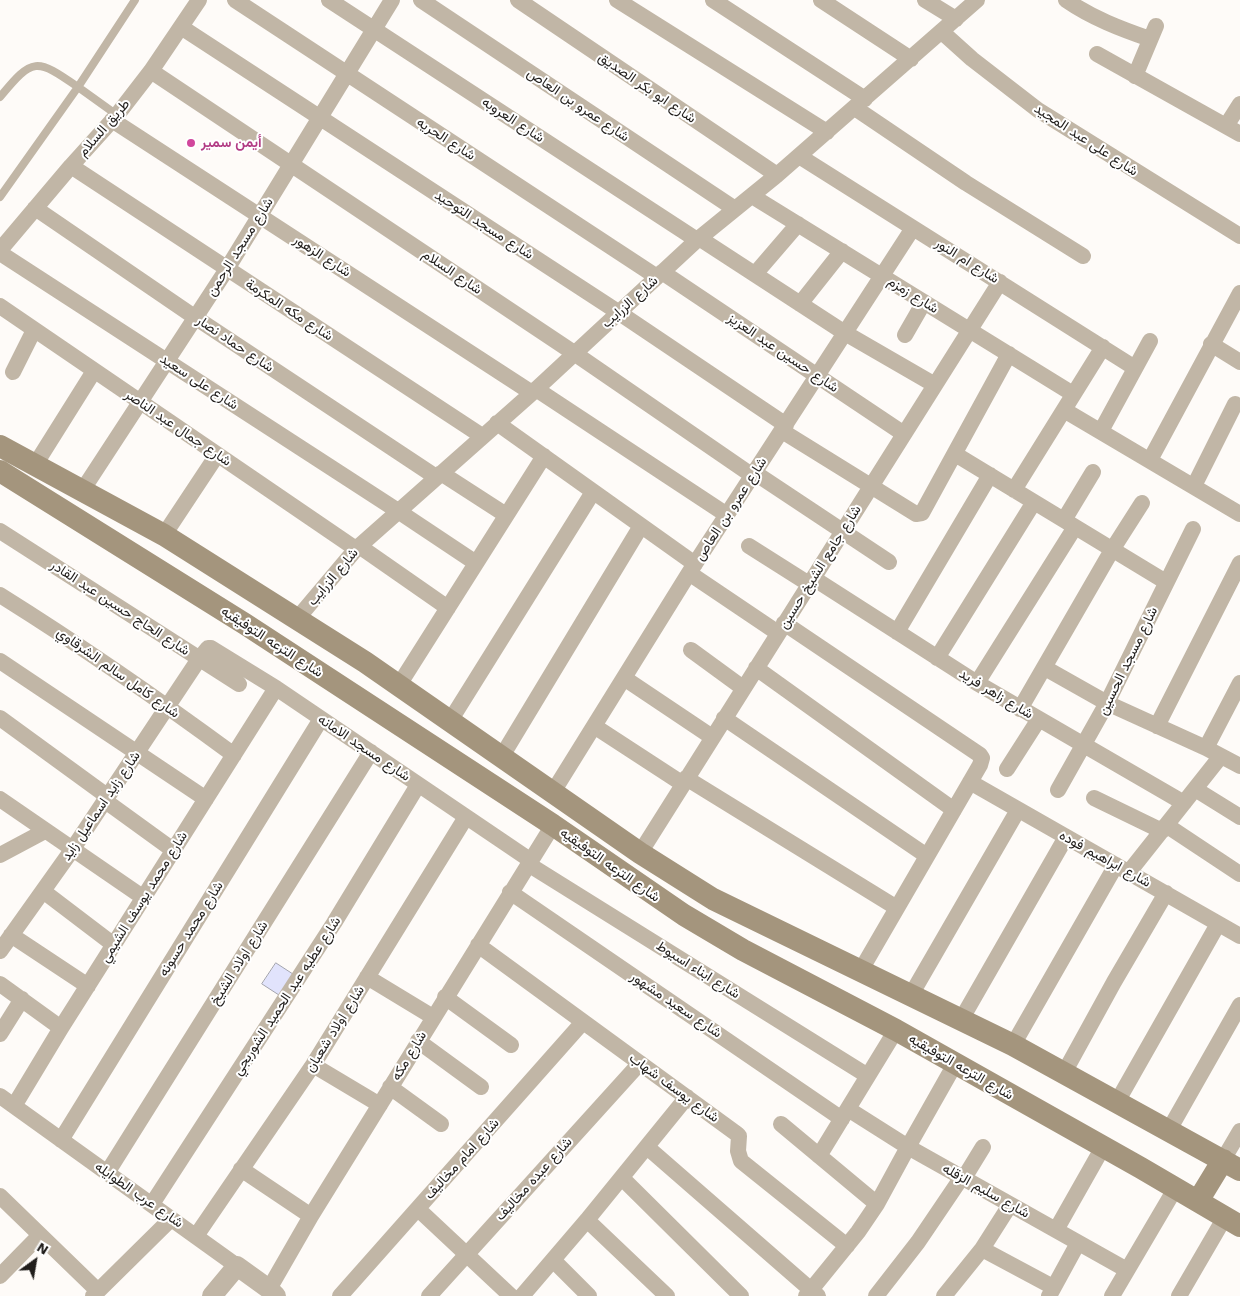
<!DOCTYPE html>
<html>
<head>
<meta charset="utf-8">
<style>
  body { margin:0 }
  #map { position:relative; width:1240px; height:1296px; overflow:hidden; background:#fefbf8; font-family:"Work Sans",sans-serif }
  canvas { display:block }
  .north { position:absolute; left:10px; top:1236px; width:50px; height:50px; -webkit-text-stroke:4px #fff; paint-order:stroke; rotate:32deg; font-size:14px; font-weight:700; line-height:20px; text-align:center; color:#211e1c }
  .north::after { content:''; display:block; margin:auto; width:18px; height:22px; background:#211e1c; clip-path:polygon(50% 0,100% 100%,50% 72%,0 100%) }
</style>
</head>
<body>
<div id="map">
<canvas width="1240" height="1296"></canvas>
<div class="north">N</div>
</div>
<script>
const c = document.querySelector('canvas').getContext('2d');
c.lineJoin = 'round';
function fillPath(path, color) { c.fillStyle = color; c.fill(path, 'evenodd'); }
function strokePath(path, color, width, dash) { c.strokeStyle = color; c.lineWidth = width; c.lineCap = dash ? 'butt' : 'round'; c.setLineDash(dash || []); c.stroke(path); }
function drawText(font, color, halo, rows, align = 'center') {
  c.font = font + ' "Work Sans",Vazirmatn,sans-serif'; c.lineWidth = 4; c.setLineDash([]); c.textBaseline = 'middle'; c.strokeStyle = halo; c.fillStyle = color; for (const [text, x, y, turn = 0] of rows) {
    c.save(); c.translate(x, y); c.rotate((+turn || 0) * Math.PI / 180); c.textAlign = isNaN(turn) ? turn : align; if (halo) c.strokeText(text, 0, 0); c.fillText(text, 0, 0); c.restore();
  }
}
const building = new Path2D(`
  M276 963 296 976 282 997 262 984Z`);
fillPath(building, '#e1e3fc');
strokePath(building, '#a3a4ad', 1);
strokePath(new Path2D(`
  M0 97C33 57 36 58 78 87L135 0
  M0 197 78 87 117 115`), '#c1b6a6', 8);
strokePath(new Path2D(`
  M235 0 657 277
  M329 0 697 240
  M421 0 735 209
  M518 0 777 175
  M617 0 827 132
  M713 0 865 99
  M821 0 911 59
  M925 0 956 19
  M1066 0C1092 18 1121 29 1150 39
  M181 27 618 312 786 425
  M942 32 972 59 1038 110 1240 236
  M1097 54 1240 134
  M151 71 574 353 753 476
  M1135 76 1156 26
  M855 108 966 183 1083 256
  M112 120 532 393
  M1226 126 1240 104
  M799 156 1135 368
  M71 166 482 436
  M752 196 1073 394
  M35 208 196 318 436 477
  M699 238 845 333 935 385
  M0 250 71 166 117 115 151 71 199 0
  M0 253 398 511 476 563
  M662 272 904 434
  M755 274 798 224
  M800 304 842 251
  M0 306 356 549
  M905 335 924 302
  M1211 344 1240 362
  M13 372 34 330
  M536 389 727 515
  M1064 410 1240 514
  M497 423 695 564
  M782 431 916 514 922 513 1009 354
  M1101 431 1150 341
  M955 454 1166 582
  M1150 460 1240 293
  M35 465 94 371
  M441 473 506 515
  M755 473 889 562
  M1194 486 1235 404
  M1014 490 1103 347
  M82 491 227 269 392 0
  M1064 520 1093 472
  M0 531 239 684
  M164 535 217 455
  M359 546 448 608
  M749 546 809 584
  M689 573 778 633
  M813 578 977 683 1184 803
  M0 595C80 645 158 699 234 755
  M297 619 356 549 532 393 697 240 777 175 977 0
  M784 623 980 755 982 758 980 765 861 970
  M897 632 990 475
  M691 650 743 688
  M937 658 1034 502
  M0 661 206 799
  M756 668 954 810
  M1045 668 1107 703 1206 748 1240 766
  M624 678 712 737
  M977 683 1075 527
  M399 685 544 456
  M1020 709 1112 550 1142 503
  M0 718 107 796
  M724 718 927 856
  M450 721 593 492
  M594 726 683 784
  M1157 726 1240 563
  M1206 748 1240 683
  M502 756 641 526
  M1007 769 1039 719
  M686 778 897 908
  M970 782 1240 936
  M1195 789 1240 817
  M1058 790 1107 703 1193 529
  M553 792 689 573 913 228
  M1094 798 1162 831
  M0 799 144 898
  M104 800 173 850
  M1166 825 1240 874
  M640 853 1000 282
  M0 855 45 831
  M528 864 868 1076
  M1129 872 1221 756
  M43 891 114 945
  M510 892 842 1119
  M11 935 88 986
  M478 945 737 1134 739 1136 738 1151 741 1161 847 1246
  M0 951 72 850 199 659 208 648H211L276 688 530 860
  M367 977 433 1017
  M0 984 61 1028
  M911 995 1018 810
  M445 997 511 1045
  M961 1020 1066 837
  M0 1034 22 999
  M418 1041 481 1087
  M1013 1045 1116 865
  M313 1065 380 1105
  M1064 1073 1114 982 1166 893
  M390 1087 441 1124
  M0 1096 237 1266
  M1117 1102 1218 924
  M14 1106 61 1028 276 688
  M848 1109 908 1147 1127 1270
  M781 1124 877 1204
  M1169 1130 1240 1005
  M61 1140 321 719
  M647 1147 818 1296
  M819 1156 896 1030
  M1223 1160 1240 1131
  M241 1169 311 1216
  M107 1173 371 752
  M622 1178 741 1296
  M964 1178 983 1147
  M0 1196 98 1291
  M152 1204 334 923 418 785
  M418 1209 511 1296
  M587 1220 667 1296
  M1056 1230 1103 1147
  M196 1236 313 1065 466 817
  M982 1249 1053 1287
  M553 1260 589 1296
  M0 1276 40 1235
  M269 1289 311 1216 553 825
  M93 1296 171 1219
  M340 1296 583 1022
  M429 1296 640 1063
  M522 1296 587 1220 687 1097
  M806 1296 858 1232 877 1204 908 1147 955 1064
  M876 1296 918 1242 962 1177
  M944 1296 982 1249 1010 1205
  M1049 1296 1078 1243
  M1112 1296 1175 1189
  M1179 1296 1225 1217`), '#c1b6a6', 16);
strokePath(new Path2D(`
  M212 1296 237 1266 269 1289 276 1296`), '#c1b6a6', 20);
strokePath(new Path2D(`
  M0 446 164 535 365 662 640 853 713 899 1013 1045 1240 1170
  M0 471 245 624 553 825 684 915 743 950 896 1030 1141 1168 1240 1226
  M1198 1201 1223 1160`), '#a4957d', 22);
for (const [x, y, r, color] of [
  [191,143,5,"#d1479c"]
]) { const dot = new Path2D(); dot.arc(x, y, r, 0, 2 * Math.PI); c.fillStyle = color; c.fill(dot); strokePath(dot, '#fff', 2); }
drawText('14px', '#211e1c', '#fff', [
  ["شارع ابو بكر الصديق",647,88,34],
  ["شارع عمرو بن العاص",578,105,34],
  ["شارع العروبه",513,120,33],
  ["طريق السلام",104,128,-49],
  ["شارع الحريه",446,139,33],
  ["شارع على عبد المجيد",1086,140,33],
  ["شارع مسجد التوحيد",484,225,33],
  ["شارع مسجد الرحمن",240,247,-58],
  ["شارع الزهور",322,256,33],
  ["شارع ام النور",967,261,32],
  ["شارع السلام",452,272,34],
  ["شارع زمزم",913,295,32],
  ["شارع الزرايب",630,302,-42],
  ["شارع مكه المكرمة",289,310,33],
  ["شارع حماد نصار",235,344,34],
  ["شارع حسين عبد العزيز",783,353,34],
  ["شارع على سعيد",199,382,33],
  ["شارع جمال عبد الناصر",178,428,34],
  ["شارع عمرو بن العاص",731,509,-57],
  ["شارع جامع الشيخ حسين",820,567,-58],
  ["شارع الزرايب",333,577,-50],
  ["شارع الحاج حسين عبد القادر",120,608,33],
  ["شارع الترعه التوفيقيه",272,642,33],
  ["شارع مسجد الحسين",1128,661,-64],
  ["شارع كامل سالم الشرقاوي",118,673,35],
  ["شارع زاهر فريد",996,694,31],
  ["شارع مسجد الامانه",364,748,34],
  ["شارع زايد اسماعيل زايد",101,806,-56],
  ["شارع ابراهيم فوده",1105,859,29],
  ["شارع الترعه التوفيقيه",610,865,35],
  ["شارع محمد يوسف الشيمي",144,897,-58],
  ["شارع محمد حسونه",191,929,-58],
  ["شارع اولاد الشيخ",239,963,-58],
  ["شارع ابناء اسيوط",698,970,32],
  ["شارع عطيه عبد الحميد الشوربجي",287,996,-57],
  ["شارع سعيد مشهور",676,1005,34],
  ["شارع اولاد شعبان",335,1029,-58],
  ["شارع مكه",409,1056,-59],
  ["شارع الترعه التوفيقيه",961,1067,30],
  ["شارع يوسف شهاب",674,1088,36],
  ["شارع امام مخاليف",462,1159,-48],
  ["شارع عبده مخاليف",534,1179,-48],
  ["شارع سليم الزقله",986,1191,29],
  ["شارع عرب الطوايله",139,1195,35]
]);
drawText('bold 14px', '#b23c85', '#fff', [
  ["أيمن سمير",201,143]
], 'left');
</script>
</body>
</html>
